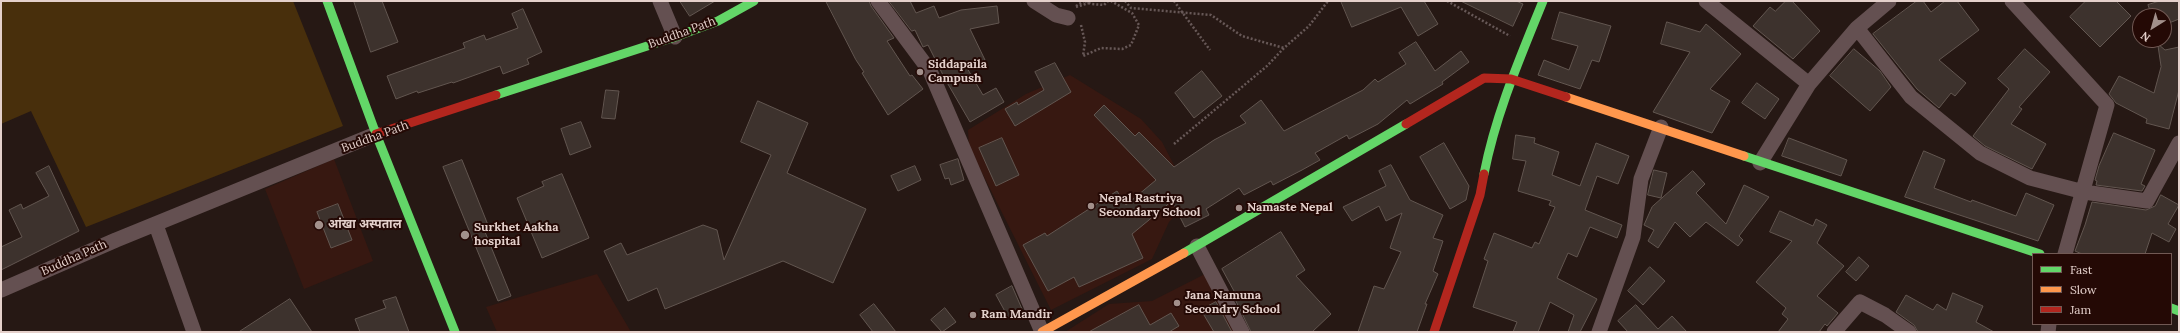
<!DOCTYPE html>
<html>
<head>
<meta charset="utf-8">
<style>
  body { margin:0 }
  #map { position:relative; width:2180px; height:333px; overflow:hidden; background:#261814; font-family:Lora,serif }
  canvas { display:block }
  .frame { position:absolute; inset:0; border:2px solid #e4d0cb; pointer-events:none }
  .legend { position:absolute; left:2032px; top:253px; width:140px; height:72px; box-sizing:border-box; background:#240905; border:1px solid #715954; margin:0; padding:5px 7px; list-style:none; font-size:12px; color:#e4d0cb }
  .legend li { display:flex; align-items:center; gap:8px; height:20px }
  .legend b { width:20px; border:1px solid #715954 }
  .north { position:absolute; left:2132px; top:8px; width:40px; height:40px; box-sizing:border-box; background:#240905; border:1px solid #715954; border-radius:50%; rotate:217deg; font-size:11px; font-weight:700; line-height:16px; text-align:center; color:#e4d0cb }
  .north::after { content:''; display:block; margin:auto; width:14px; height:18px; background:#a2908b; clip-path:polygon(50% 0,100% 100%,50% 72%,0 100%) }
</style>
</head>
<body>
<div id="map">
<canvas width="2180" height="333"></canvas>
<div class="frame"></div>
<ul class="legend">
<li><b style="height:5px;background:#63d668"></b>Fast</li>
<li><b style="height:5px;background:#ff974d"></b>Slow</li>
<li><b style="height:5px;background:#b3261e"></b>Jam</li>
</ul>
<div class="north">N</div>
</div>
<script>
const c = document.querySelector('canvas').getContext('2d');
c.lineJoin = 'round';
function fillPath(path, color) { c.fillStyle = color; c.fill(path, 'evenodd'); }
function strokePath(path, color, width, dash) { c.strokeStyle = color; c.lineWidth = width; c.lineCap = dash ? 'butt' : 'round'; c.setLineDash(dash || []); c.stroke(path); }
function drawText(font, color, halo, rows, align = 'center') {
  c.font = font + ' Lora,"Noto Sans Devanagari",serif'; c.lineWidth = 4; c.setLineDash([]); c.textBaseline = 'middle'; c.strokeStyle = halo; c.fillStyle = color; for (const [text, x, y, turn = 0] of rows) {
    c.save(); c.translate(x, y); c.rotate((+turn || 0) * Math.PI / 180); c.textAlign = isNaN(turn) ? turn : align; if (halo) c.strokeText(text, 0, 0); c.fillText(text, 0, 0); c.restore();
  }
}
fillPath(new Path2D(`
  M1070 75 1141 119 1162 142 1174 165 1199 191 1169 222 1152 259 1051 310 969 147 968 130 1026 94Z
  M334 159 373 261 304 289 265 189Z
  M1207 273 1239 332H1065L1109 304 1152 301Z
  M597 274 631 332H497L486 307Z`), '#371811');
fillPath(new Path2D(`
  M1 1H293L343 126 86 227 31 111 1 124Z`), '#482f0c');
const building = new Path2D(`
  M354 1H382L398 42 371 52Z
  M680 1H715L690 16Z
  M826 1H869L871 6 894 38 887 41 910 76 912 75 923 89 888 115 862 73 864 72 856 60Z
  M889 1H910L916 13 934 6 939 18 961 10 997 6 999 23 970 29 985 60 967 68 983 95 996 88 1004 102 970 122 945 79 928 45 923 47 915 30 912 31Z
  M1341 1H1424L1438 24 1418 36 1401 7 1352 27Z
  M1461 1H1516L1523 4 1513 26Z
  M1786 1H1792L1820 31 1793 59 1753 26 1770 7 1775 11Z
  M1917 1H1923L1931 12 1945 1H1957L1979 30 1939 60 1966 83 1955 96 1951 93 1939 108 1917 89 1873 34Z
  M2086 1H2116L2131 16 2100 47 2070 17Z
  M2160 1H2179V19L2164 25V16H2152L2148 5Z
  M523 9 542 52 527 59 529 64 503 74 500 66 453 83 452 82 418 93 417 91 396 99 387 76 465 48 463 43 484 35 486 40 518 28 512 14Z
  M1560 12 1611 26 1599 62 1592 60 1580 89 1538 75 1544 60 1569 70 1578 46 1552 39Z
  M1667 22 1700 32 1706 24 1741 54 1710 89 1730 101 1712 133 1653 112 1690 52 1661 44Z
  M1416 42 1435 71 1461 51 1469 62 1442 82 1443 84 1410 104 1407 100 1378 124 1349 139 1347 135 1315 153 1320 160 1302 170 1273 185 1271 181 1244 195 1239 188 1206 209 1209 215 1185 227 1172 201 1132 234 1143 258 1079 287 1074 277 1048 291 1023 245 1045 233 1047 236 1117 191 1126 205 1156 180 1094 115 1104 105 1135 136 1139 132 1174 167 1214 140 1246 123 1240 116 1261 100 1284 131 1363 90 1375 79 1378 82 1406 64 1399 53Z
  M2158 44 2165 50 2179 47V90L2169 129 2146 123 2147 119 2116 103 2109 94 2119 76 2154 93 2161 67Z
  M1854 49 1880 71 1891 87 1870 111 1830 76Z
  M2025 49 2050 72 2019 107 2022 109 2011 124 2046 144 2032 169 1985 146 1973 136 2009 89 1998 79Z
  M1055 63 1071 92 1015 126 1005 109 1017 102 1018 105 1044 90 1035 72Z
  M1202 71 1222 96 1194 118 1175 93Z
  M1757 83 1779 99 1765 119 1742 103Z
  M606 90 619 91 615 119 602 118Z
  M758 101 808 123 787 173 866 209 833 283 783 261 665 309 657 288 628 301 604 251 621 243 627 255 703 225 717 230 724 260 771 155 741 142Z
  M581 122 591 147 570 155 561 129Z
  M2114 133 2155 150 2141 184 2145 186 2142 191 2096 185 2097 181 2095 180 2099 166Z
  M1516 135 1535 138 1534 143 1559 152 1552 175 1580 186 1596 143 1629 156 1618 184 1597 176 1585 210 1622 225 1617 238 1590 227 1577 257 1568 253 1557 278 1597 299 1580 332H1568L1574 315 1550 302 1538 332H1513L1517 322 1473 307 1488 261 1484 259 1494 233 1532 248 1535 242 1539 244 1555 207 1549 205 1551 201 1518 191 1526 161 1513 159Z
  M1002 138 1019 175 996 186 979 148Z
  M1789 138 1847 160 1841 176 1782 156Z
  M1444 143 1469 186 1466 200 1450 209 1420 157Z
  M1924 151 1945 160 1934 188 1971 202 1972 200 2016 216 2026 193 2054 205 2038 241 1905 197Z
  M958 159 964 180 951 185 949 178 945 179 940 165Z
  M462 160 488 225 483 227 511 296 498 301 443 167Z
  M1391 165 1410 200 1443 215 1433 238 1443 241 1433 271 1438 274 1425 304H1427L1417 332H1358L1374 286 1384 289 1401 252 1390 248 1402 213 1386 221 1379 206 1352 221 1343 207 1386 186 1379 171Z
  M49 166 79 231 1 270V247L22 237 9 210 21 204 23 209 49 196 36 173Z
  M915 166 921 180 898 191 891 176Z
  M1654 170 1667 173 1661 198 1648 195Z
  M1693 171 1705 184 1696 193 1726 224 1744 185 1769 197 1739 236 1743 240 1738 246 1706 222 1690 237 1675 222 1658 248 1648 241 1654 230 1644 225 1652 207Z
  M562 174 589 238 542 258 517 198 544 186 542 182Z
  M2161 195 2179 205 2168 224 2176 229 2169 242 2152 233 2145 254H2082L2075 251 2085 225 2092 202 2146 210 2155 206Z
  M338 204 352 240 331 248 317 212Z
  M1780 211 1813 226 1816 219 1827 225 1817 243 1844 266 1817 296 1838 313 1827 326 1825 324 1819 332H1778L1788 319 1782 314 1786 308 1756 282 1792 241 1770 232Z
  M1281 232 1305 270 1296 276 1331 314 1312 332H1251L1232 293 1234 291 1222 269Z
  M1859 257 1869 266 1856 281 1846 272Z
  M1650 267 1665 281 1643 305 1628 291Z
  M1012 286 1022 309 1008 317 996 295Z
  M1953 293 1983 306 1976 322 1994 332H1918L1914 325 1896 312 1906 295 1933 310 1937 304 1946 310Z
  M396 297 409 332H360L355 319 386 308 383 301Z
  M290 299 312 332H239Z
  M1216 302 1232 332H1214L1201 310Z
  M874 304 896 332H873L860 315Z
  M1139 305 1150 325 1171 313 1179 326 1169 332H1089Z
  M1636 305 1658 329 1672 316 1687 332H1628L1618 321Z
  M945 308 956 322 942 332 931 320Z`);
fillPath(building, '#3d322d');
strokePath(building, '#625650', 1);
strokePath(new Path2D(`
  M1085 1 1091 4 1104 5 1108 1
  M1125 1 1131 8 1211 15 1242 36 1284 48
  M1174 1 1210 50
  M1447 1 1510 36
  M1076 6 1084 1
  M1076 7 1089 3V1
  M1081 25 1085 42 1083 56 1101 48 1122 49 1131 45 1139 25 1132 13 1111 1
  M1174 144 1267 66 1284 48 1309 26 1328 1`), '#675857', 2.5, [2, 2]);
strokePath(new Path2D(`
  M660 1 675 37
  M878 1 930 71 1042 332
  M1034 1 1056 15 1068 18
  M1706 1 1809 84 1760 163
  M2012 1 2107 105 2065 254
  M1857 28 1911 97 1980 153 2030 178 2084 192 2147 201 2179 143
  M1809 84 1857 28 1889 1
  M156 225 194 332
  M1197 246 1242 332
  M1 290 116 240 376 134
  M1599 332 1633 237 1641 179 1661 127
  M1834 332 1860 302 1885 315 1909 332
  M2048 332 2049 324`), '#645051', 15);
strokePath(new Path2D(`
  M327 1 376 134 455 332
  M496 95 675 37 718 21 754 1
  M1744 156 2040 254
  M1484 174C1496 113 1520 58 1543 1
  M1184 253 1406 124
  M2171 308 2179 311`), '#63d668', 9);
strokePath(new Path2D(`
  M1566 97 1744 156
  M1042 332 1184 253`), '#ff974d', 9);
strokePath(new Path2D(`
  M1406 124 1484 78 1511 79 1566 97
  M376 134 496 95
  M1434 332 1480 195 1484 174`), '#b3261e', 9);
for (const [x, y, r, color] of [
  [920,72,4,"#a2908b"],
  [1091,206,4,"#a2908b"],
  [1239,208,4,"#a2908b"],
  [319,225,5,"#a2908b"],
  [465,235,5,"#a2908b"],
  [1177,303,4,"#a2908b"],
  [973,315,4,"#a2908b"]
]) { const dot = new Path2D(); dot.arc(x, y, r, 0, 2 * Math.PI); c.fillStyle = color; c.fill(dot); strokePath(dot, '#240905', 1.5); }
drawText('12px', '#e4d0cb', '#240905', [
  ["Buddha Path",682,33,-20],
  ["Buddha Path",375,137,-20],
  ["Buddha Path",74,258,-24]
]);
drawText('bold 12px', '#e4d0cb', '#240905', [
  ["Siddapaila",928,65],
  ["Campush",928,79],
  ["Nepal Rastriya",1099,199],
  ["Secondary School",1099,213],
  ["Namaste Nepal",1247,208],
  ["आंखा अस्पताल",328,225],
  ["Surkhet Aakha",474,228],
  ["hospital",474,242],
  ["Jana Namuna",1185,296],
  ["Secondry School",1185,310],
  ["Ram Mandir",981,315]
], 'left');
</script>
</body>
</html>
